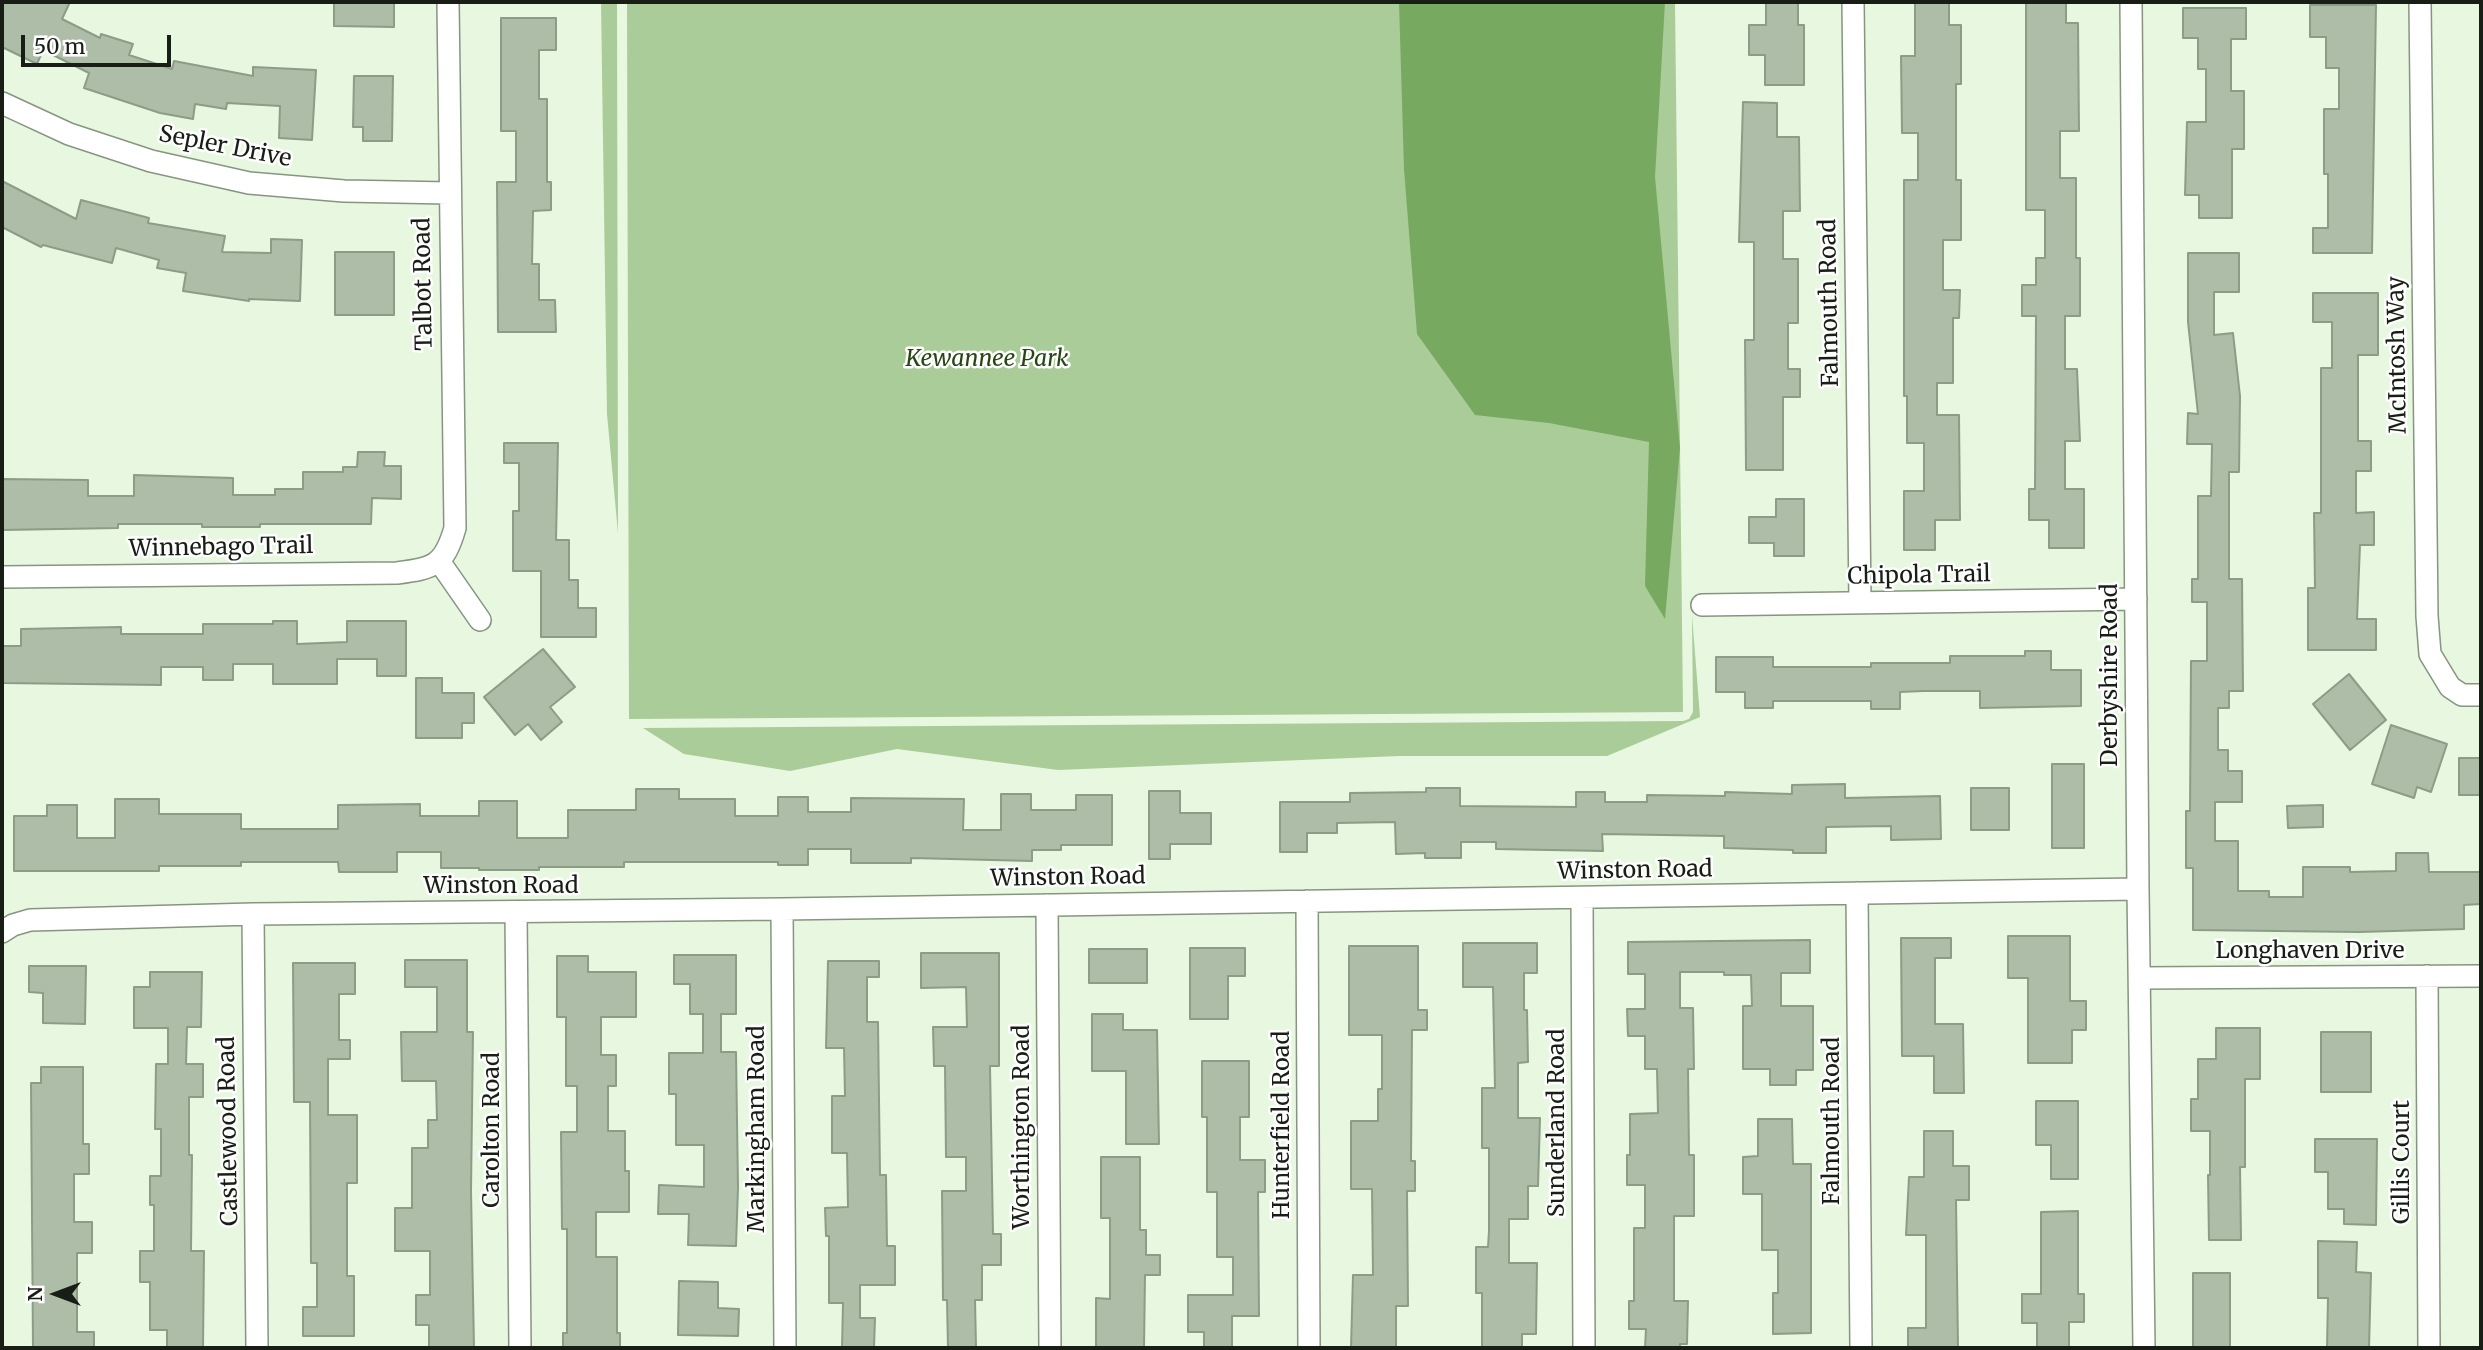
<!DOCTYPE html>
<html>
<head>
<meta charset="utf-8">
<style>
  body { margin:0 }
  #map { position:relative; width:2483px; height:1350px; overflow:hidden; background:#e7f7e0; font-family:Merriweather,serif }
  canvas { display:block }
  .frame { position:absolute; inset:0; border:4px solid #181e16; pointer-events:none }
  .north { position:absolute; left:21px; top:1259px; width:70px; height:70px; -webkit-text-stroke:5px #fefefe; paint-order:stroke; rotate:270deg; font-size:19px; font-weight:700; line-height:28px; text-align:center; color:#181e16 }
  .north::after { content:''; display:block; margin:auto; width:24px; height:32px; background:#181e16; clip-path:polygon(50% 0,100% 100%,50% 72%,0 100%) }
  .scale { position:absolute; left:21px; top:35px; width:150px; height:32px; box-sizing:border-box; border:4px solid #181e16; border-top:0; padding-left:9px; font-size:21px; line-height:24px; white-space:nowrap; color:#181e16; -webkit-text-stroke:5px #fefefe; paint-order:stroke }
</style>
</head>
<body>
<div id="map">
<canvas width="2483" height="1350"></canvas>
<div class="frame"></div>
<div class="north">N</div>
<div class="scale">50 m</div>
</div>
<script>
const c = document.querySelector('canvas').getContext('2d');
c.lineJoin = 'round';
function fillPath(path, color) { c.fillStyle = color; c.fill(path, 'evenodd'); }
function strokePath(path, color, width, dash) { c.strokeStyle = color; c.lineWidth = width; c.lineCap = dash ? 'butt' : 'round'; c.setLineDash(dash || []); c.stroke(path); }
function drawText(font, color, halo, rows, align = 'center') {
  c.font = font + ' Merriweather,serif'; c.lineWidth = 5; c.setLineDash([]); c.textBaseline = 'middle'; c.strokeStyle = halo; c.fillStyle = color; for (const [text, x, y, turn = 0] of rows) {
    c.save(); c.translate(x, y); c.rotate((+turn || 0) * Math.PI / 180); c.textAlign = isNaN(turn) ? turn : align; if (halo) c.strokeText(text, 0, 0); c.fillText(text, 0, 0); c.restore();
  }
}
fillPath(new Path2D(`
  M601 2H617L618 533 607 414Z
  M627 2H1675L1683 712 629 719Z
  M1692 615 1700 717 1607 756H1399L1058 770 897 749 790 771 684 754 643 728 1683 721 1689 719 1693 712Z`), '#a9cc98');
fillPath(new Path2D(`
  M1399 2H1665L1655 177 1680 448 1665 619 1645 586 1649 442 1549 423 1475 415 1417 334 1404 169Z`), '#78a960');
const building = new Path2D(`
  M2 2H70L62 19 100 38 101 34 133 44 129 55 172 69 174 61 253 76V67L316 70 312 140 279 138 280 106 227 103 226 109 195 104 193 119 160 113 84 88 89 73 43 50 37 64 2 47Z
  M334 2H394V27L334 26Z
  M1766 2H1798V25H1804V85H1765V55H1749V25H1766Z
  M1915 2H1949V25H1961V84H1956V180H1961V240H1943V290H1960L1959 318H1953V383H1937V415H1959L1960 520H1935V550H1904V491H1924V443H1907V396H1904V180H1918V133H1902L1901 56H1915Z
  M2026 2H2066V23H2078L2079 131H2060V178H2076V258H2080V316H2065V369H2077L2080 441H2065V489H2084V548H2049V520H2029V489H2035L2036 316H2022V285H2036V258H2045V210H2026Z
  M2310 5H2376L2372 253H2313V228H2328V174H2324V109H2339V68H2326V37H2310Z
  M2183 8H2246V39H2231V91H2244V149H2232V218H2199V195H2185L2187 122H2206V69H2198V38H2183Z
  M501 18H556V50H539V99H547V182H551V210L533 211 532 264H539V300H555L556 332H498L497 182H516V131H501Z
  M354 76H393L392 141H363V127H353Z
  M1743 102 1777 103V137H1799L1800 211H1783V259H1798V323H1788V369H1800V397H1783V470H1746L1745 340H1754V242H1739Z
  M2 181 76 219 81 200 149 218 148 223 225 236 222 252 271 253V239L302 240 300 301 249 299V301L183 291 186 273 157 268 159 260 116 248 112 263 43 245 41 247 2 227Z
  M335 252H394V315H335Z
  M2188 253H2239V292H2214V335L2233 333 2240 396 2239 472H2229V579H2242L2243 691H2229V708H2218V750H2228V771H2242V802H2215V841H2238V891H2269V897H2303V867H2350V872L2396 871V853H2428L2429 872H2481V904L2464 905V929L2359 932 2193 930V868H2186V811H2190L2191 661H2207V602H2192V579H2198V496H2211L2212 444H2187L2188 413 2198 414 2188 322Z
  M2313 293H2378V355H2358V441H2371V471H2356V513L2374 512V545H2360L2357 619H2376V650H2308V588H2315L2314 513H2321V368H2332V322H2313Z
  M504 443H558L556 540H569V580H578V608H596V637H541V571H513V511H519V463H504Z
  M358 452H385L384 466H401V499L372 498 371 524H260V527H202V524H118V528L2 530V479L88 480V496H134V475L233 478V495H275V489H303V472H343V467H357Z
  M1776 499H1804V556H1774V543H1749V517H1776Z
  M273 621H297V644L347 642V621H406V676H377V659H337V684H273V664H233V680H203V667H161V685L2 683V646H21V629L121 627V634H203V624H273Z
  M543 649 575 687 550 707 562 722 541 740 528 724 515 735 484 697Z
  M2025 651H2051V670H2081V706L1980 708V691H1923L1900 692V709H1871V701H1773V708H1745V692H1716V657H1773V667H1871V663H1950V656H2025Z
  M2349 674 2386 720 2350 750 2313 704Z
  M416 678H442V693H474V723H462V738H416Z
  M2391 725 2447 744 2431 792 2417 787 2414 798 2372 784Z
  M2459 758H2481V795H2459Z
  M2052 764H2084V848H2052Z
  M1845 784V798L1940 796 1941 839 1891 840V826L1826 827V853H1793V850L1724 848V836L1602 834 1603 851 1496 849V842H1461V858H1425V853L1396 854 1395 822 1337 823V833H1307V852H1280V802H1350V793L1426 792V788H1460V806L1576 807V792H1605V802H1647V795L1725 796V792L1792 794V785Z
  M1971 788H2009V830H1971Z
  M636 789H679V799H735V816H778V797H808V812H851V798L964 799 963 830H1001V794H1031V810H1076V795H1112V845H1061V850H1032V861L911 858V863H851V849H808V865H778V862H624V867H539V870H479V868H441V852H397V872H339L338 862H241V866H159V871H14V816H47V805H77V838H115V799H159V814H241V829H338V805L420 804V816H479V801H517V838H568V810H636Z
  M1149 791H1180V813H1211V844H1170V859H1149Z
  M2323 805V827L2288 828 2287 806Z
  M2008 936H2070V1001H2086V1030H2072V1063H2028V978H2008Z
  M1901 938H1951V958H1935V1024H1963L1964 1093H1934V1056H1902Z
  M1810 940V973H1781V1006H1813V1070H1796V1085H1770V1069H1743V1006H1752L1751 975H1724V972H1680V1008H1693L1694 1069H1688L1689 1155H1694V1216H1674V1301H1688L1687 1344H1680V1348H1645L1646 1329H1629V1301H1634V1228H1645V1185H1627V1155H1630V1114L1658 1113 1657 1069H1645V1036H1628L1627 1009H1645V974H1628V942Z
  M1463 943H1537V973H1524V1010H1527L1528 1062 1518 1063V1118H1540L1538 1186H1528V1219H1509V1263H1537L1536 1334H1522V1348H1482V1293H1476V1247H1488L1489 1231V1148H1482V1088H1495L1493 987H1463Z
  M1349 946H1418V1010H1427V1030H1412L1411 1161H1415V1191H1407L1408 1306H1396V1348H1351L1353 1275H1373L1372 1189H1351V1121H1378V1089H1382V1035H1349Z
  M1190 948H1245V976H1228V1019H1190Z
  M1089 949H1147V983H1089Z
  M921 953H999V1066H990L993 1234H1001V1265H982V1300H975L976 1348H948L947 1300H943L942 1191H966V1157H946L945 1066H934L933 1027H967L966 987 921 988Z
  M674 955H736V1014H721V1052H736L738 1188 736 1246 688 1245 689 1214H658L659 1185 704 1187V1145H676V1094H669V1053H703V1014H690V984H674Z
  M557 956H588V972H636V1017H601V1055H616V1086H608V1131H625V1171H629V1212H596V1257H617V1333H620V1348H563V1333H567V1229H562L561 1132H577V1086H566V1017H557Z
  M405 960H467V1032H473L471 1191 474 1348H429V1325H416V1295H430V1251H395V1208H412V1148H428V1120H437L436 1081H402L401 1032H437V987H405Z
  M828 961H879V977H867V1022H878L880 1175H886L887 1246H895V1285H860V1318H875L874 1348H842L843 1303H829V1236H826L825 1208 848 1207 847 1153H832V1096H845L844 1048H826Z
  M293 963H355V994H339V1040H350V1059H328V1115H357V1183H347V1276H354V1336H303V1307H317V1263H311L310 1102H294Z
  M29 966H86L85 1024 43 1023V993L29 992Z
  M150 972H202L201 1027H187L186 1064H203V1097H189V1155H192L191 1251H204L203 1348H167V1330H150V1282H140V1251H154V1205H150V1176H161V1129H155L156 1064H168V1028H134V987H150Z
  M1092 1014H1123V1030H1157L1159 1144H1126V1071H1092Z
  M2216 1028H2260V1079H2245V1167H2240L2241 1240H2209L2208 1175H2210V1131H2191V1099H2198V1059H2216Z
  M2321 1032H2371V1092H2321Z
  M1202 1061H1249V1117H1240V1160H1265V1192H1258L1259 1316H1232V1348H1204V1332H1188V1295H1233V1257H1217V1192H1207V1117H1202Z
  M41 1067H83V1144H89V1174H74V1222H92V1253H77V1332H94V1348H33L31 1083H41Z
  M2036 1101H2078V1179H2051V1145H2036Z
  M1758 1119H1792L1793 1164H1811V1333L1773 1334V1293H1778V1250H1762V1194H1743V1157L1758 1156Z
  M1924 1131H1953V1166H1969V1200H1956L1958 1348H1908V1328H1926V1235H1906L1909 1177H1924Z
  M2315 1139H2377L2376 1225 2344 1224V1209H2328V1172H2315Z
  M1101 1157H1140V1230H1146V1255H1160V1275H1145L1144 1348H1096V1298L1110 1299V1218H1101Z
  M2078 1211V1294H2084V1322H2069V1348H2037V1323H2022V1294H2041V1212Z
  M2318 1241 2357 1242 2356 1272 2371 1273 2369 1348H2327L2328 1298H2318Z
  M2193 1273H2230V1348H2193Z
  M679 1281 718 1282V1308L739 1309 738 1336 678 1335Z`);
fillPath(building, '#aebda7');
strokePath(building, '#8d9c87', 2);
const minor = new Path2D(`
  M1853 2 1860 603
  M2131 2 2138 889 2144 1348
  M2420 2 2427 616 2430 654 2450 687 2462 695H2481
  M2 103 69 134 151 161 249 183 344 191 449 193
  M439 561 480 620
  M2 577 397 573C434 568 444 566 455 528L448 2
  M1702 605 2136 599
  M1857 893 1861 1348
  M1582 898 1584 1348
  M1307 901 1309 1348
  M1047 905 1050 1348
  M782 909 785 1348
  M516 912 520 1348
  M253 914 257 1348
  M2 932 13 925 30 920 253 914 782 909 2138 889
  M2427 976 2429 1348
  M2140 978 2481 976`);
strokePath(minor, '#879580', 24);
strokePath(minor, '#fff', 21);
drawText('23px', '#181e16', '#fefefe', [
  ["Sepler Drive",225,147,11],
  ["Talbot Road",424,284,-91],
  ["Falmouth Road",1830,303,-91],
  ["McIntosh Way",2398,355,-91],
  ["Winnebago Trail",221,548,-1],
  ["Chipola Trail",1919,576,-1],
  ["Derbyshire Road",2110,675,-90],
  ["Winston Road",1635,871,-1],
  ["Winston Road",1068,878,-1],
  ["Winston Road",501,886],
  ["Longhaven Drive",2310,951],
  ["Falmouth Road",1832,1121,-90],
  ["Sunderland Road",1557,1123,-90],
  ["Hunterfield Road",1282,1125,-90],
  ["Worthington Road",1022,1127,-90],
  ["Markingham Road",757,1129,-90],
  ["Carolton Road",492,1130,-90],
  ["Castlewood Road",229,1131,-91],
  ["Gillis Court",2402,1162,-90]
]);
drawText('italic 23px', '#264613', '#fefefe', [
  ["Kewannee Park",987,359]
]);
</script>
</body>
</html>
